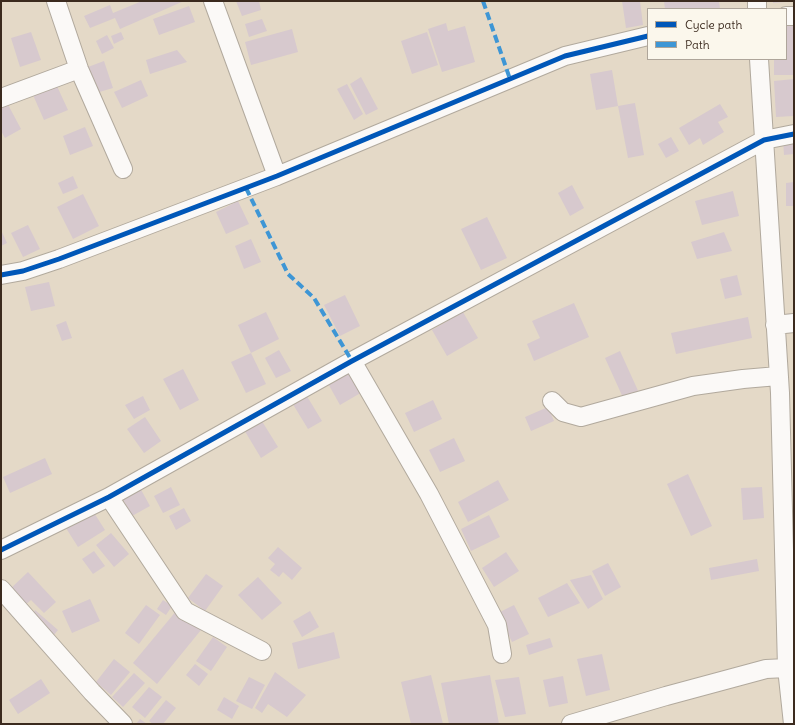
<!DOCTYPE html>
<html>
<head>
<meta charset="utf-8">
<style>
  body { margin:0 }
  #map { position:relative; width:795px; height:725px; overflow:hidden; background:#e4d9c7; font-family:Delius,sans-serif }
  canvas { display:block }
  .frame { position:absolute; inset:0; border:2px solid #3b2a1e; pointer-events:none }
  .legend { position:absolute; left:647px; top:8px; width:140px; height:52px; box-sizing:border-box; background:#fbf7ec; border:1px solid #aea59a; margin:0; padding:5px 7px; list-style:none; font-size:12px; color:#3b2a1e }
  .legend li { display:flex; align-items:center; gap:8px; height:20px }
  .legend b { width:20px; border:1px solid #aea59a }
</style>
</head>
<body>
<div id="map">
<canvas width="795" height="725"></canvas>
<div class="frame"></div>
<ul class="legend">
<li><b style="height:5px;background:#0057b8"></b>Cycle path</li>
<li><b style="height:5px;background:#3e96d5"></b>Path</li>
</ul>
</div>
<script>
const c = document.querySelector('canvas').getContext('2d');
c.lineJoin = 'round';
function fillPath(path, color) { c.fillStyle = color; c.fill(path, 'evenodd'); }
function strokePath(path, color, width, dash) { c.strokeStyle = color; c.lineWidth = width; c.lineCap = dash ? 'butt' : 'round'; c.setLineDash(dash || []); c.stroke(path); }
fillPath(new Path2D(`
  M142 1H184L120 29 115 18 90 28 84 16 110 5 113 13Z
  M236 1H259L261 10 242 16Z
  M622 1H640L643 25 626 28Z
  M664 1H719L720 9H665Z
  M773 1H785V2L773 3Z
  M189 6 195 22 159 35 153 19Z
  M262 19 267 31 249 37 245 24Z
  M786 20H794V75H774V59H786Z
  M446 23 448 31 465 26 475 62 442 72 428 29Z
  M292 29 298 52 251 65 245 42Z
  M31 32 41 60 20 67 11 38Z
  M121 32 124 39 114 44 111 36Z
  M427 32 438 65 412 74 401 41Z
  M107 35 114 48 102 54 96 41Z
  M177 50 187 62 150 74 146 60Z
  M104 61 113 88 96 93 88 67Z
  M612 70 618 106 596 110 590 74Z
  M361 77 378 109 366 115 350 84Z
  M794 79V116L776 117 774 81Z
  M141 80 148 96 122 108 114 92Z
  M56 84 68 110 44 120 33 95Z
  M347 84 363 114 354 120 337 89Z
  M5 99 21 129 5 138 1 131V101Z
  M635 103 644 155 628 158 618 106Z
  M720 104 728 117 718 122 724 132 703 145 700 138 689 145 679 128Z
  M85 127 93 146 70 155 63 136Z
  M671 137 679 151 666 158 658 144Z
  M794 137V154L784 155 783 140Z
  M73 176 78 188 63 194 58 183Z
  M794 182V206H786V183Z
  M572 185 584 208 570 216 558 193Z
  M733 191 739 216 702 225 695 201Z
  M83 194 99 226 73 239 57 207Z
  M238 201 249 224 226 234 216 212Z
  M487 217 507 258 481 270 461 229Z
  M28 225 40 249 23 257 11 233Z
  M1 230 7 243 1 246Z
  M724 232 732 251 697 259 691 242Z
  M251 239 261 262 244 269 235 246Z
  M737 275 742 295 725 299 720 279Z
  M49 282 55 306 31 311 25 287Z
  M345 295 360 326 340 336 324 305Z
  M574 303 589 337 534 361 527 344 540 338 532 321Z
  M266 312 279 339 251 353 238 325Z
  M463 312 478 338 447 356 432 330Z
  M748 317 752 338 676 354 671 333Z
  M66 321 72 338 62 341 56 325Z
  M279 350 291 371 276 378 265 358Z
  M620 351 640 395 625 402 605 358Z
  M251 353 266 384 246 393 231 362Z
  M349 366 364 391 340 405 326 380Z
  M183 369 199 400 180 410 163 379Z
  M305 393 322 421 308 429 291 401Z
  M143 396 150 410 134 419 125 405Z
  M433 400 442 419 414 432 405 413Z
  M548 407 554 421 531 431 525 417Z
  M145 417 161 441 144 453 127 429Z
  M260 418 278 447 261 458 243 428Z
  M454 438 465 461 440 472 429 450Z
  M45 458 52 474 10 493 3 477Z
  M688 474 712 526 691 536 667 484Z
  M498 480 509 500 468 522 458 502Z
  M139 486 150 506 132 516 121 496Z
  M171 487 180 505 163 513 154 496Z
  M762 487 764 518 743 520 741 488Z
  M91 508 105 530 78 547 64 525Z
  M184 508 191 521 176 530 169 516Z
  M489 515 500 537 471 551 461 529Z
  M111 533 129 554 114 567 96 545Z
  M278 547 302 568 292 580 283 572 279 577 270 570 275 564 268 558Z
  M94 551 105 566 93 574 82 559Z
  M506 552 519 571 494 587 482 568Z
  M757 559 759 571 711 580 709 568Z
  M608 563 621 587 605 596 592 571Z
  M28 572 56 602 44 613 31 600 24 606 9 590Z
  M206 574 223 586 205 611 188 598Z
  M591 575 603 599 588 609 570 580Z
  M258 577 282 603 262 620 238 595Z
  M567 583 580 603 548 617 538 598Z
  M90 599 100 621 72 633 62 611Z
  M163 600 172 606 166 615 157 609Z
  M146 605 160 615 139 644 125 633Z
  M514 605 529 634 512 642 498 613Z
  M35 610 58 630 54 635 32 616Z
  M177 610 201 630 157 684 133 663Z
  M310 611 319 627 302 637 293 621Z
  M334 632 340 658 298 669 292 643Z
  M213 637 227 647 211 671 196 661Z
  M550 638 553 647 529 655 526 645Z
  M602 654 610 690 586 696 577 659Z
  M114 659 130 672 111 695 96 682Z
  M195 664 208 674 199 686 186 675Z
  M275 672 306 695 287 717 268 704 262 713 255 708Z
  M134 673 145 683 123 707 112 697Z
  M431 675 443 724H411L401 682Z
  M490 675 499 724H449L441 683Z
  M563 676 568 703 549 707 543 680Z
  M249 677 265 685 252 709 236 701Z
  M519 677 526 714 505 717 495 680Z
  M41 679 50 693 18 714 9 700Z
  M149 687 162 697 145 718 132 707Z
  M224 697 239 706 232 719 217 710Z
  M166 700 176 708 163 724H153L149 721Z
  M140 719 147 724H136Z`), '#d7c9ce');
const minor = new Path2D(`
  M56 1 79 69 123 169
  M213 1 277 176
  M757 9V1
  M786 16H794
  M759 59 780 393 787 668 793 724
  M1 98 79 69
  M1 275 23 271 59 259 277 176 565 56 648 36
  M775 325 794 323
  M352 361 429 494 497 625 502 654
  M552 401 563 412 581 417 693 386 743 379 778 376
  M109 497 185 611 262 651
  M1 550 109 497 352 361 764 140 794 134
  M1 589 92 692 123 724
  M571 724 666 696 766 669 787 668`);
strokePath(minor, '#b1a99d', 20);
strokePath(minor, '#fbf9f7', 18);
strokePath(new Path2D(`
  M483 1 510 79
  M246 188 288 274 314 298 352 361`), '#3e96d5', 4, [8, 4]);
strokePath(new Path2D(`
  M1 275 23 271 59 259 277 176 565 56 648 36
  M1 550 109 497 352 361 764 140 794 134`), '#0057b8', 5);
</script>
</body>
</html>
